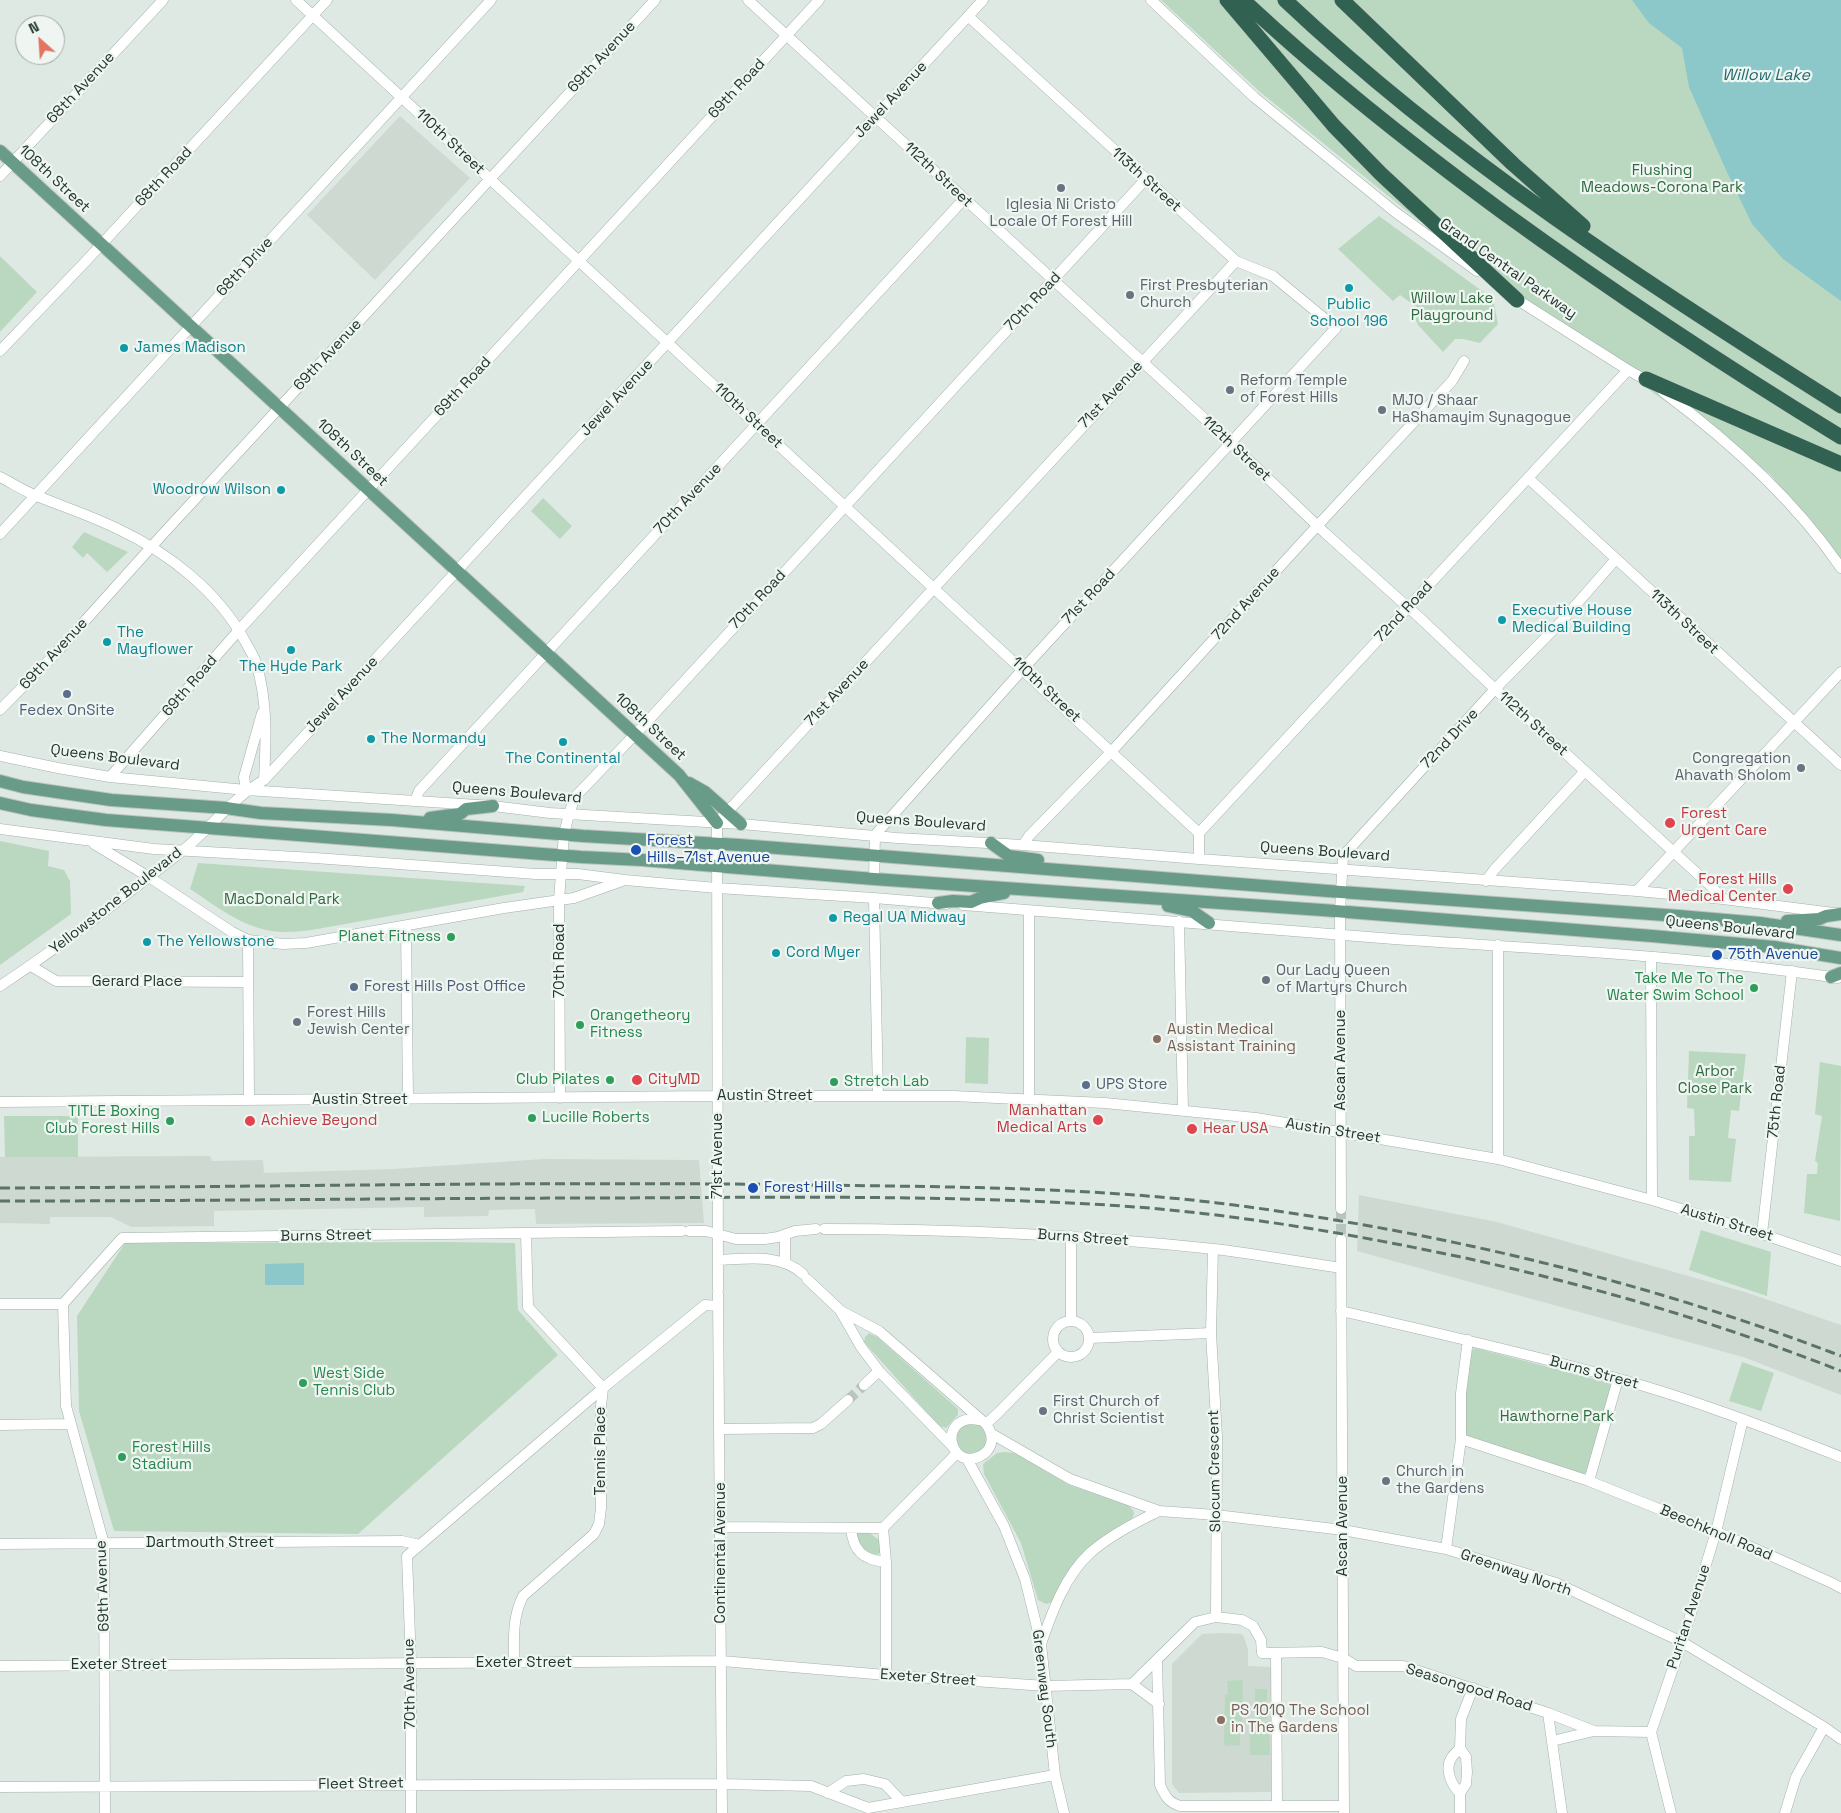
<!DOCTYPE html>
<html>
<head>
<meta charset="utf-8">
<style>
  body { margin:0 }
  #map { position:relative; width:1841px; height:1813px; overflow:hidden; background:#dfe9e4; font-family:"Space Grotesk",sans-serif }
  canvas { display:block }
  .north { position:absolute; left:15px; top:15px; width:50px; height:50px; box-sizing:border-box; background:#eff6f2; border:1px solid #9daaa4; border-radius:50%; rotate:334deg; font-size:14px; font-weight:700; line-height:20px; text-align:center; color:#22372f }
  .north::after { content:''; display:block; margin:auto; width:18px; height:22px; background:#e47362; clip-path:polygon(50% 0,100% 100%,50% 72%,0 100%) }
</style>
</head>
<body>
<div id="map">
<canvas width="1841" height="1813"></canvas>
<div class="north">N</div>
</div>
<script>
const c = document.querySelector('canvas').getContext('2d');
c.lineJoin = 'round';
function fillPath(path, color) { c.fillStyle = color; c.fill(path, 'evenodd'); }
function strokePath(path, color, width, dash) { c.strokeStyle = color; c.lineWidth = width; c.lineCap = dash ? 'butt' : 'round'; c.setLineDash(dash || []); c.stroke(path); }
function drawText(font, color, halo, rows, align = 'center') {
  c.font = font + ' "Space Grotesk",sans-serif'; c.lineWidth = 4.5; c.setLineDash([]); c.textBaseline = 'middle'; c.strokeStyle = halo; c.fillStyle = color; for (const [text, x, y, turn = 0] of rows) {
    c.save(); c.translate(x, y); c.rotate((+turn || 0) * Math.PI / 180); c.textAlign = isNaN(turn) ? turn : align; if (halo) c.strokeText(text, 0, 0); c.fillText(text, 0, 0); c.restore();
  }
}
fillPath(new Path2D(`
  M400 116 470 178 375 280 307 215Z
  M210 1156 212 1161 263 1160 264 1173 393 1169 544 1159 699 1160 704 1223 536 1224 535 1209 489 1210 488 1216 424 1217V1207L214 1211V1226L131 1227 111 1217H50V1224L0 1223V1157Z
  M1359 1195 1497 1222 1745 1292 1841 1325V1395L1743 1357 1357 1251Z
  M1223 1633 1242 1634 1244 1637 1248 1649V1666L1271 1667V1792L1179 1793 1172 1784V1664L1202 1634Z`), '#ced9d2');
fillPath(new Path2D(`
  M1161 0H1841V563L1770 474 1523 302 1423 222 1419 221 1260 92Z
  M1379 216 1493 299 1498 324 1480 343 1463 339H1455L1443 352 1418 325 1414 316 1419 309 1400 295 1393 301 1338 249Z
  M0 256 37 292 0 332Z
  M543 498 572 526 560 539 531 511Z
  M84 532 128 552 107 572 87 553 83 558 72 547Z
  M0 841 49 851 48 866 64 870 70 881 71 914 0 965Z
  M198 863 525 886 523 892 312 930C303 931 294 932 285 932 248 932 219 908 190 889Z
  M966 1037 989 1038 988 1084 965 1083Z
  M1689 1051 1746 1054 1739 1111 1731 1110 1728 1138 1736 1139 1731 1182 1689 1180V1136H1695L1694 1109 1687 1108Z
  M1820 1062 1841 1066 1840 1221 1804 1213 1807 1174H1817L1818 1163 1815 1161 1822 1116 1815 1114Z
  M4 1116H78V1157H5Z
  M1701 1230 1771 1252 1767 1296 1689 1270Z
  M446 1242 515 1243 518 1310 558 1355 358 1534 114 1531 79 1411 77 1316 125 1243Z
  M869 1333 877 1337 958 1409V1415L946 1428 939 1426 864 1342 865 1337Z
  M1475 1348 1610 1383 1611 1386 1588 1470 1584 1474 1464 1436 1466 1384 1472 1350Z
  M1742 1362 1774 1373 1761 1411 1729 1401Z
  M955 1439a16 16 0 1 1 32 0a16 16 0 1 1-32 0Z
  M1004 1452 1015 1453 1069 1485 1128 1505 1133 1510 1134 1514 1131 1521 1112 1531 1053 1602 1046 1604 1038 1600 1021 1543 984 1474 983 1464 997 1453Z
  M861 1531H867L879 1540 881 1552 875 1556C862 1552 860 1546 856 1534Z
  M1241 1680 1243 1682 1242 1731H1240V1745L1226 1746 1224 1744 1225 1695 1228 1694 1227 1681Z
  M1255 1689H1267V1719H1258L1255 1717Z
  M1249 1722H1269L1270 1755H1250Z`), '#bad8bf');
fillPath(new Path2D(`
  M1632 0H1841V301L1783 259 1752 224 1726 170 1689 87 1682 48 1649 23Z
  M304 1263V1285H265V1264Z`), '#8cc7ca');
strokePath(new Path2D(`
  M1341 1209V1239
  M848 1400 864 1385`), '#b9c5c0', 10, [10, 5]);
const minor = new Path2D(`
  M296 0 1199 833
  M748 0 1231 443 1325 533 1420 618 1495 689 1712 887 1723 899
  M1151 0 1254 97 1395 212 1477 271
  M0 176 163 0
  M1513 297 1628 370 1651 383
  M0 351 87 260 327 0
  M1663 392C1729 441 1794 499 1841 568
  M0 477C12 483 24 491 37 496 64 507 92 516 118 529 169 553 219 592 246 643 249 649 254 656 256 663 268 701 266 741 264 780
  M1528 478 1841 765
  M0 534 491 0
  M0 710 57 652 162 535 655 0
  M0 756 58 768 110 777 246 790 493 806 550 813 741 824 897 838 1023 845 1199 859 1637 891 1723 899 1834 913
  M110 777 239 630 819 0
  M246 790 244 777 262 713
  M415 801 419 791 964 199
  M0 829 154 849 315 858 536 874H578L625 880 717 888 874 898 946 904
  M94 844 149 877 232 932 248 940 283 944 306 943 504 908 574 898 622 881
  M1023 845 1029 836 1112 751 1306 538 1452 381 1464 361
  M1199 859V833L1628 370
  M874 879 875 835 1023 669 1336 328 1273 276 1236 261 968 16
  M1486 881 1494 870 1585 771
  M1637 891 1841 672
  M874 898 878 1096
  M963 905C1106 917 1250 928 1394 939 1542 949 1691 956 1838 978
  M1179 921 1183 1110
  M406 926 408 1099
  M248 940 249 1100
  M1498 945V1159
  M1651 957 1652 1200
  M31 966 56 981 248 982
  M0 986C62 945 122 898 181 852 210 829 231 799 264 780L983 0
  M560 1098 559 900 564 834 569 814 575 797 644 725 1145 180
  M1029 1099V911
  M0 1102 718 1096H953L1105 1103 1256 1118 1498 1159 1652 1200 1762 1234 1841 1261
  M1341 1209 1340 911 1343 856 1495 689 1560 623 1616 559
  M824 1229C954 1229 1084 1235 1214 1249 1256 1254 1299 1262 1341 1268
  M689 1231H706L736 1239H765L778 1237 795 1231 816 1229
  M1762 1234 1792 971
  M1071 1236V1321
  M1341 1239 1344 1813
  M1213 1249 1211 1333 1217 1437 1216 1617
  M718 1260C746 1259 780 1253 803 1274
  M785 1262V1235
  M807 1279 841 1311 879 1331 986 1424C1008 1454 958 1475 952 1442 951 1437 952 1431 955 1427 961 1419 969 1418 979 1420
  M718 1289 717 823 1236 261
  M718 1293 722 1813
  M0 1304H63
  M63 1304 122 1238 682 1231
  M63 1304 66 1406 104 1544 105 1813
  M1341 1311C1433 1332 1525 1353 1616 1378 1693 1399 1767 1428 1841 1457
  M841 1312 861 1347 879 1371 953 1447
  M1053 1339a18 18 0 1 1 36 0a18 18 0 1 1-36 0Z
  M1090 1338 1211 1333
  M864 1385 879 1371
  M986 1424 998 1413 1058 1352
  M0 1425 69 1424
  M720 1429 813 1428 821 1424 848 1400
  M992 1434 1070 1479 1159 1511 1216 1515 1343 1530 1446 1549 1556 1583 1682 1642 1824 1727 1841 1739
  M1461 1439 1589 1481 1729 1537 1832 1583 1841 1588
  M967 1459 1004 1526 1025 1579 1041 1644 1055 1775 1064 1813
  M1589 1481 1618 1379
  M721 1527 883 1528
  M851 1528C853 1551 863 1560 886 1562
  M883 1528 886 1562V1675
  M883 1528 957 1453
  M0 1544 402 1541 420 1545
  M1446 1549 1461 1439V1393L1468 1340
  M1041 1644C1052 1612 1065 1576 1090 1553 1109 1536 1136 1522 1159 1511
  M1276 1653 1277 1806
  M1157 1660 1160 1785C1165 1796 1168 1802 1180 1806H1344
  M514 1663C514 1639 512 1618 523 1596L594 1534 599 1524 601 1508V1406L603 1388 528 1307 526 1234
  M0 1666 722 1661 886 1675 1046 1686 1132 1684 1159 1704
  M1132 1684 1195 1622 1216 1617 1242 1620 1253 1626 1261 1640 1262 1653 1322 1652 1343 1658 1356 1666H1403L1548 1713 1594 1731 1651 1732
  M1548 1713 1562 1813
  M1552 1741 1594 1731
  M0 1787 722 1784 811 1786 868 1808 1055 1775
  M828 1793 846 1781 864 1779 885 1784 902 1802
  M1460 1793C1451 1785 1444 1768 1452 1757 1454 1754 1458 1751 1460 1748
  M411 1813V1664L407 1556 603 1388 705 1305 718 1306
  M1460 1813V1793L1466 1784 1467 1772 1466 1757 1460 1748 1461 1719 1473 1688
  M1671 1813 1651 1732 1682 1642 1716 1532 1743 1419
  M1785 1813 1796 1777 1824 1727`);
const major = new Path2D(`
  M0 151 679 775 717 823
  M0 781 23 787 111 800 226 808 261 813 392 820 583 836 739 845 1341 892 1679 916 1760 923 1841 935
  M689 783 705 792 741 824
  M0 803 31 810 106 820 581 857 642 860 874 879 1322 910 1652 936 1774 947 1841 958
  M430 818 460 814 466 809 493 806
  M991 843 1009 856 1038 860
  M938 903 953 901 971 902 980 898 1004 893
  M1168 906 1192 911 1209 923
  M1787 921 1819 919 1826 916 1841 914
  M1831 977 1841 973`);
const highway = new Path2D(`
  M1227 0 1334 126 1381 174 1517 300
  M1243 0C1325 77 1413 146 1504 213 1613 292 1726 367 1841 437
  M1285 0C1452 158 1647 284 1841 406
  M1342 0 1513 164 1583 226
  M1646 379 1841 464`);
strokePath(minor, '#a3b0aa', 11);
strokePath(major, '#bdc3c1', 14);
strokePath(highway, '#bdc3c1', 16);
strokePath(minor, '#fff', 10);
strokePath(major, '#689b88', 12);
strokePath(highway, '#316151', 15);
strokePath(new Path2D(`
  M0 1188C271 1187 543 1181 814 1185 954 1187 1095 1187 1234 1205 1441 1232 1646 1281 1841 1356
  M0 1201C206 1201 412 1198 618 1198 786 1197 955 1195 1123 1206 1235 1214 1346 1233 1456 1256 1587 1284 1716 1322 1841 1371`), '#5c736a', 3, [10, 5]);
for (const [x, y, r, color] of [
  [1061,188,5,"#6b7280"],
  [1349,288,5,"#0f9aa8"],
  [1130,295,5,"#6b7280"],
  [124,348,5,"#0f9aa8"],
  [1230,390,5,"#6b7280"],
  [1382,410,5,"#6b7280"],
  [281,490,5,"#0f9aa8"],
  [1502,620,5,"#0f9aa8"],
  [107,642,5,"#0f9aa8"],
  [291,650,5,"#0f9aa8"],
  [67,694,5,"#5c6f8a"],
  [371,739,5,"#0f9aa8"],
  [563,742,5,"#0f9aa8"],
  [1801,768,5,"#6b7280"],
  [1670,823,6,"#e0444e"],
  [636,850,6,"#1a4fb4"],
  [1788,889,6,"#e0444e"],
  [833,918,5,"#0f9aa8"],
  [451,937,5,"#2e9e5b"],
  [147,942,5,"#0f9aa8"],
  [776,953,5,"#0f9aa8"],
  [1717,955,6,"#1a4fb4"],
  [1266,980,5,"#6b7280"],
  [354,987,5,"#5c6f8a"],
  [1754,988,5,"#2e9e5b"],
  [297,1022,5,"#6b7280"],
  [580,1025,5,"#2e9e5b"],
  [1157,1039,5,"#8d6e63"],
  [610,1080,5,"#2e9e5b"],
  [637,1080,6,"#e0444e"],
  [834,1082,5,"#2e9e5b"],
  [1086,1085,5,"#5c6f8a"],
  [532,1118,5,"#2e9e5b"],
  [1098,1120,6,"#e0444e"],
  [170,1121,5,"#2e9e5b"],
  [250,1121,6,"#e0444e"],
  [1192,1129,6,"#e0444e"],
  [753,1188,6,"#1a4fb4"],
  [303,1383,5,"#2e9e5b"],
  [1043,1411,5,"#6b7280"],
  [122,1457,5,"#2e9e5b"],
  [1386,1481,5,"#6b7280"],
  [1221,1720,5,"#8d6e63"]
]) { const dot = new Path2D(); dot.arc(x, y, r, 0, 2 * Math.PI); c.fillStyle = color; c.fill(dot); strokePath(dot, '#eff6f2', 2); }
drawText('15px', '#22372f', '#eff6f2', [
  ["69th Avenue",602,57,-47],
  ["68th Avenue",81,88,-47],
  ["69th Road",737,89,-47],
  ["Jewel Avenue",891,100,-47],
  ["110th Street",450,142,43],
  ["112th Street",938,175,43],
  ["68th Road",164,177,-47],
  ["108th Street",54,179,43],
  ["113th Street",1146,180,42],
  ["68th Drive",245,267,-47],
  ["Grand Central Parkway",1508,269,35],
  ["70th Road",1033,302,-47],
  ["69th Avenue",328,355,-47],
  ["69th Road",463,387,-47],
  ["71st Avenue",1111,395,-47],
  ["Jewel Avenue",617,398,-47],
  ["110th Street",748,416,43],
  ["112th Street",1236,449,43],
  ["108th Street",352,453,43],
  ["70th Avenue",688,499,-47],
  ["71st Road",1089,597,-47],
  ["70th Road",758,600,-47],
  ["72nd Avenue",1246,604,-48],
  ["72nd Road",1404,612,-47],
  ["113th Street",1684,622,43],
  ["69th Avenue",54,654,-47],
  ["69th Road",190,686,-49],
  ["110th Street",1046,690,43],
  ["71st Avenue",837,693,-47],
  ["Jewel Avenue",342,695,-47],
  ["112th Street",1533,724,42],
  ["108th Street",650,727,43],
  ["72nd Drive",1450,739,-47],
  ["Queens Boulevard",115,758,7],
  ["Queens Boulevard",517,793,5],
  ["Queens Boulevard",921,822,4],
  ["Queens Boulevard",1325,852,4],
  ["Yellowstone Boulevard",116,901,-38],
  ["Queens Boulevard",1730,928,6],
  ["70th Road",560,961,-90],
  ["Gerard Place",137,982],
  ["Ascan Avenue",1341,1060,-90],
  ["Austin Street",765,1096],
  ["Austin Street",360,1100],
  ["75th Road",1777,1102,-84],
  ["Austin Street",1333,1131,9],
  ["71st Avenue",718,1156,-90],
  ["Austin Street",1727,1223,17],
  ["Burns Street",326,1236,-1],
  ["Burns Street",1083,1238,4],
  ["Burns Street",1594,1373,15],
  ["Tennis Place",601,1451,-90],
  ["Slocum Crescent",1215,1471,-91],
  ["Ascan Avenue",1343,1526,-90],
  ["Beechknoll Road",1716,1533,23],
  ["Dartmouth Street",210,1543],
  ["Continental Avenue",721,1553,-90],
  ["Greenway North",1516,1573,19],
  ["69th Avenue",103,1586,-92],
  ["Puritan Avenue",1689,1617,-72],
  ["Exeter Street",524,1663],
  ["Exeter Street",119,1665],
  ["Exeter Street",928,1678,4],
  ["70th Avenue",410,1684,-91],
  ["Seasongood Road",1469,1688,17],
  ["Greenway South",1044,1689,83],
  ["Fleet Street",361,1784,-1]
]);
drawText('15px', '#306a40', '#eff6f2', [
  ["Flushing",1662,171],
  ["Meadows-Corona Park",1662,188],
  ["Willow Lake",1452,299],
  ["Playground",1452,316],
  ["MacDonald Park",282,900],
  ["Arbor",1715,1072],
  ["Close Park",1715,1089],
  ["Hawthorne Park",1557,1417]
]);
drawText('15px', '#5b616d', '#eff6f2', [
  ["Iglesia Ni Cristo",1061,205,"center"],
  ["Locale Of Forest Hill",1061,222,"center"],
  ["First Presbyterian",1140,286],
  ["Church",1140,303],
  ["Reform Temple",1240,381],
  ["of Forest Hills",1240,398],
  ["MJO / Shaar",1392,401],
  ["HaShamayim Synagogue",1392,418],
  ["Congregation",1791,759,"right"],
  ["Ahavath Sholom",1791,776,"right"],
  ["Our Lady Queen",1276,971],
  ["of Martyrs Church",1276,988],
  ["Forest Hills",307,1013],
  ["Jewish Center",307,1030],
  ["First Church of",1053,1402],
  ["Christ Scientist",1053,1419],
  ["Church in",1396,1472],
  ["the Gardens",1396,1489]
], 'left');
drawText('15px', '#0d838f', '#eff6f2', [
  ["Public",1349,305,"center"],
  ["School 196",1349,322,"center"],
  ["James Madison",134,348],
  ["Woodrow Wilson",271,490,"right"],
  ["Executive House",1512,611],
  ["Medical Building",1512,628],
  ["The",117,633],
  ["Mayflower",117,650],
  ["The Hyde Park",291,667,"center"],
  ["The Normandy",381,739],
  ["The Continental",563,759,"center"],
  ["Regal UA Midway",843,918],
  ["The Yellowstone",157,942],
  ["Cord Myer",786,953]
], 'left');
drawText('15px', '#4e5e75', '#eff6f2', [
  ["Fedex OnSite",67,711,"center"],
  ["Forest Hills Post Office",364,987],
  ["UPS Store",1096,1085]
], 'left');
drawText('15px', '#be3a42', '#eff6f2', [
  ["Forest",1681,814],
  ["Urgent Care",1681,831],
  ["Forest Hills",1777,880,"right"],
  ["Medical Center",1777,897,"right"],
  ["CityMD",648,1080],
  ["Manhattan",1087,1111,"right"],
  ["Medical Arts",1087,1128,"right"],
  ["Achieve Beyond",261,1121],
  ["Hear USA",1203,1129]
], 'left');
drawText('15px', '#164399', '#eff6f2', [
  ["Forest",647,841],
  ["Hills–71st Avenue",647,858],
  ["75th Avenue",1728,955],
  ["Forest Hills",764,1188]
], 'left');
drawText('15px', '#27864d', '#eff6f2', [
  ["Planet Fitness",441,937,"right"],
  ["Take Me To The",1744,979,"right"],
  ["Water Swim School",1744,996,"right"],
  ["Orangetheory",590,1016],
  ["Fitness",590,1033],
  ["Club Pilates",600,1080,"right"],
  ["Stretch Lab",844,1082],
  ["TITLE Boxing",160,1112,"right"],
  ["Club Forest Hills",160,1129,"right"],
  ["Lucille Roberts",542,1118],
  ["West Side",313,1374],
  ["Tennis Club",313,1391],
  ["Forest Hills",132,1448],
  ["Stadium",132,1465]
], 'left');
drawText('15px', '#785e54', '#eff6f2', [
  ["Austin Medical",1167,1030],
  ["Assistant Training",1167,1047],
  ["PS 101Q The School",1231,1711],
  ["in The Gardens",1231,1728]
], 'left');
drawText('italic 16px', '#22696d', '#eff6f2', [
  ["Willow Lake",1766,76]
]);
</script>
</body>
</html>
